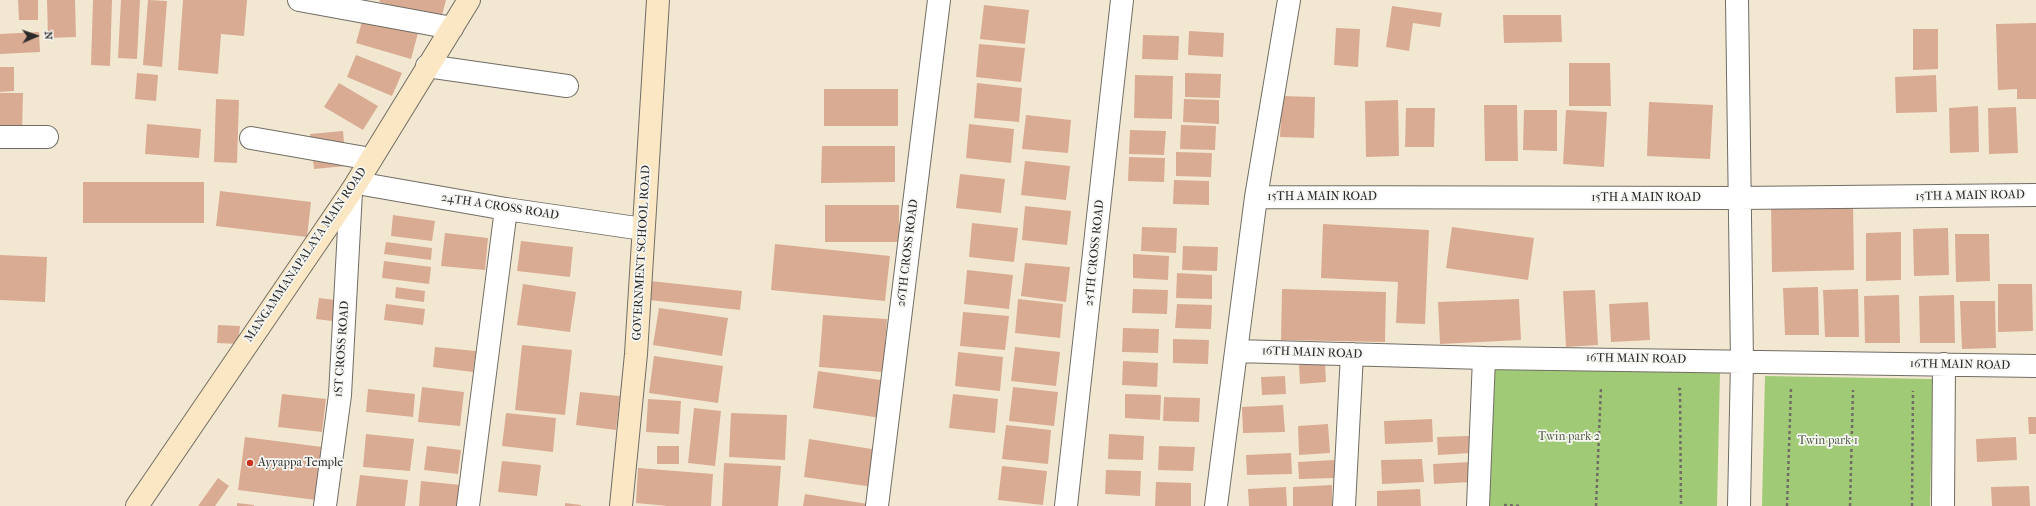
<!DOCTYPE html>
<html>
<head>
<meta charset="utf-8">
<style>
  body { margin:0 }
  #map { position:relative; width:2036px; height:506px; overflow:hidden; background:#f2e8d2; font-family:"IM FELL French Canon",serif }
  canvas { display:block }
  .north { position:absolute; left:16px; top:16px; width:40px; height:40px; -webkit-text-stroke:3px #f6f6f2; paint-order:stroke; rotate:88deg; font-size:11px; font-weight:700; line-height:16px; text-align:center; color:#2b2b2b }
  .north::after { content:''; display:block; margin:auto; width:14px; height:18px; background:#2b2b2b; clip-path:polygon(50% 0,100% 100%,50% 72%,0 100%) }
</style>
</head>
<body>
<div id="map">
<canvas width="2036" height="506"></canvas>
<div class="north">N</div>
</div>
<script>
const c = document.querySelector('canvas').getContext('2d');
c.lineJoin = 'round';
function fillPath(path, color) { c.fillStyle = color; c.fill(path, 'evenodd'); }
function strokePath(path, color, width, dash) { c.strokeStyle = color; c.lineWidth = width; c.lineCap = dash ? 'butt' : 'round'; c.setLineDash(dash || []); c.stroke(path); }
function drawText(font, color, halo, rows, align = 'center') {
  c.font = font + ' "IM FELL French Canon",serif'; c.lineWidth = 3.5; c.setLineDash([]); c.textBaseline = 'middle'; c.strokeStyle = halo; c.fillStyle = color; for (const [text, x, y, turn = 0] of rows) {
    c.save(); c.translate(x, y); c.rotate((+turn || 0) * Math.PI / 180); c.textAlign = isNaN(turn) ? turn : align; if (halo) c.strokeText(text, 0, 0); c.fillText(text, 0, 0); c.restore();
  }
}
fillPath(new Path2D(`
  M1490 367 1720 372 1717 506H1488Z
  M1765 376 1933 379 1930 506H1762Z`), '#a1ca76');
fillPath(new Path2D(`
  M18 0H38V20H19Z
  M47 0H75L76 37 48 38Z
  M93 0H112L110 66 91 65Z
  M121 0H140L137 59 118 58Z
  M148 0 167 1 162 67 143 65Z
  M183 0H247L244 36 221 34 218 74 178 70Z
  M380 0H446L441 19 379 2Z
  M984 5 1029 10 1025 44 980 39Z
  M1392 6 1442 13 1440 27 1413 23 1409 51 1386 47Z
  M1503 15H1561L1562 42 1504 43Z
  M363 18 418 33 411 59 356 43Z
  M2036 23V99H2017V89L1998 90 1996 24Z
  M1336 28 1360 29 1358 67 1334 65Z
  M1913 29H1938V69L1913 70Z
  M1189 31 1224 33 1223 57 1188 55Z
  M39 32 40 52 0 54V34Z
  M1143 35 1179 36 1178 60 1142 59Z
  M979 44 1025 48 1021 82 976 77Z
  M356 55 402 73 392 96 347 77Z
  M1569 63H1610L1611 106H1569Z
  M0 67H14V91L0 92Z
  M137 73 158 75 156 101 135 99Z
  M1185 73 1221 74 1220 98 1185 97Z
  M1135 75 1173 76 1172 119 1134 118Z
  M1936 75 1937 112 1896 113 1895 77Z
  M339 83 378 106 363 130 324 107Z
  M977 83 1022 88 1019 122 974 118Z
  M824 89H898V126H824Z
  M0 93H23L22 132 0 131Z
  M1282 96 1315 97 1314 138 1280 137Z
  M216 99 239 100 237 163 214 162Z
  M1184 99 1219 100V124L1183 122Z
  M1398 100 1399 156 1366 157 1365 101Z
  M1649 102 1713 105 1710 159 1647 156Z
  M1484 105H1517L1518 161H1485Z
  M1978 106 1979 152 1950 153 1949 108Z
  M2016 107 2018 153 1989 154 1988 108Z
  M1406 108H1435L1434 147H1405Z
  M1524 110H1557V151L1523 150Z
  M1566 110 1607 112 1604 167 1563 164Z
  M1026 115 1071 120 1068 153 1022 149Z
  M147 124 201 129 199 158 145 154Z
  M969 124 1014 129 1011 163 966 158Z
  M1181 125 1216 126 1215 150 1180 149Z
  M1130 130 1166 131 1164 155 1129 154Z
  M343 131 346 166 314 169 310 134Z
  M822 146H895V182L821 183Z
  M1176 152 1212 153 1211 177 1176 176Z
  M1129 157 1165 158 1164 182 1128 181Z
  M1025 161 1070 166 1066 200 1021 195Z
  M960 174 1005 179 1001 213 956 208Z
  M1174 180 1209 181V205L1173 204Z
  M83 182H204V223H83Z
  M220 191 311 202 307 237 216 226Z
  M1853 202 1854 270 1772 272 1771 204Z
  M825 205H899V242H825Z
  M1025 206 1071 211 1067 245 1022 240Z
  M393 215 435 221 432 241 391 236Z
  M972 223 1018 228 1014 262 969 257Z
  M1323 224 1429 230 1425 324 1396 323 1398 282 1321 278Z
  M1142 227 1177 228 1176 253 1141 251Z
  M1452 227 1534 238 1528 280 1446 268Z
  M1948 228 1949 275 1914 276 1913 229Z
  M1901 232V280L1866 281V233Z
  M445 233 488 238 485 270 441 266Z
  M1955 234H1989L1990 281 1956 282Z
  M521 241 573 247 570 277 517 271Z
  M386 242 432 248 431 260 384 254Z
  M775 244 890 256 885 301 771 290Z
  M1183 246 1218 247 1217 271 1182 270Z
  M1133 254 1169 256 1168 280 1133 278Z
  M0 255 47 257 45 302 0 300Z
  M384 261 431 267 429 284 382 278Z
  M1025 263 1070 267 1066 302 1021 296Z
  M967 270 1013 275 1009 309 964 304Z
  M1177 273 1212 275V299L1176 298Z
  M651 281 742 291 740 310 649 300Z
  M523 284 576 292 570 332 517 325Z
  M1998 284H2032L2033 331 1998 332Z
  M396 287 425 291 424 302 395 298Z
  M1818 287 1819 335H1785L1783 288Z
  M1133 289 1168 290 1167 314 1132 313Z
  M1282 289 1386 292 1385 342 1281 340Z
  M1858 289 1859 337H1825L1823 290Z
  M1595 290 1598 345 1566 347 1563 291Z
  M1899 295 1900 343H1865L1864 296Z
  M1954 295 1955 343H1920L1919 296Z
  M319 298 343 301 340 322 316 319Z
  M1018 299 1063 304 1060 338 1015 333Z
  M1519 299 1521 340 1440 344 1438 302Z
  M1960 301H1995L1996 348 1962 349Z
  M1648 302 1650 340 1611 342 1609 304Z
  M386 304 425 309 423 325 384 320Z
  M1177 304 1212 305 1211 329 1175 328Z
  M659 308 728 318 722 356 653 345Z
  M963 312 1009 316 1005 350 960 346Z
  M823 315 887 319 883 372 819 367Z
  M218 325 240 326 238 344 217 343Z
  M1123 328 1159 329 1158 353 1122 352Z
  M1173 339 1209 340 1208 364 1173 363Z
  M522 345 572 350 565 415 515 410Z
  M435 347 476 351 473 372 433 367Z
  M1015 347 1060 352 1056 386 1011 381Z
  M958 352 1003 357 1000 391 955 386Z
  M654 356 723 366 718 403 649 393Z
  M1123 361 1158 363 1157 387 1122 385Z
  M1325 364 1326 382 1300 384 1299 365Z
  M818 371 887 381 881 418 813 408Z
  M1285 376 1286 394 1262 395 1261 377Z
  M422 387 464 392 460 426 418 422Z
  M1013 387 1058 392 1054 426 1009 421Z
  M368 389 415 394 413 417 366 412Z
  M580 392 620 396 616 430 576 425Z
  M282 394 326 399 322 432 278 427Z
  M953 394 998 399 995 433 949 428Z
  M1125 394 1161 395 1160 420 1125 418Z
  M1164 397 1200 398 1199 422 1163 421Z
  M648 399 681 401 679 434 646 432Z
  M1283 405 1285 432 1243 433 1242 407Z
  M694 408 721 411 715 466 688 463Z
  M506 413 556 418 553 452 502 446Z
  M731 413 787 415 785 460 729 457Z
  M2028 417H2036V434H2029Z
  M1432 419 1433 442 1385 444 1384 421Z
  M1328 424 1330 453 1299 455 1298 426Z
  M1006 425 1051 430 1048 464 1002 459Z
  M366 434 414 439 410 471 363 467Z
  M1109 434 1144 436 1143 460 1108 459Z
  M1469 436 1470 453 1438 455 1437 437Z
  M245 437 322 447 316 500 238 490Z
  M2016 437 2017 460 1977 462 1976 439Z
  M809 439 878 450 873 487 804 477Z
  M427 446 461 450 458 474 424 470Z
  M657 446H679V464H657Z
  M1159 446 1195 447 1193 471 1158 470Z
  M1291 453 1292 474 1247 475 1246 455Z
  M1422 459 1424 482 1382 484 1381 460Z
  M1334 460 1335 478 1299 479 1298 462Z
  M502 461 541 465 537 496 498 492Z
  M1470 462 1471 482 1434 484 1433 464Z
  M724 463 781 466 778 506H722Z
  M1002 466 1047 471 1043 505 998 500Z
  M638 468 713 474 711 506H668L636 503Z
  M1106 470 1141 471 1140 496 1105 494Z
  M360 475 408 480 405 506H356Z
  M218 478 229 486 215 506H198Z
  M421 481 461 485 459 506H419Z
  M1156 482 1191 483V506H1155Z
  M1332 485V506H1293V487Z
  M2029 486 2030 506H1992L1991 487Z
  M1286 487 1287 506H1249L1248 489Z
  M1420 489 1421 506H1377V491Z
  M805 494 874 505V506H803Z
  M237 503 254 505V506H237Z
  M565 503 581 505V506H565Z`), '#daab93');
const street = new Path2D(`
  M299 0 452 28
  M1737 0 1742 361 1739 506
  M427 66 567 86
  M0 137H47
  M251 138 371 159
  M357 183 506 209 643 229
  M1256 197 1739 198 2036 195
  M1236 351 1484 358 2036 366
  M325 506 340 395 351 192
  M468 506 506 209
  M877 506 939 0
  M1066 506 1122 0
  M1216 506 1256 197 1289 0
  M1344 506 1352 354
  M1478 506 1484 358
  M1943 506 1944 364`);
const secondary = new Path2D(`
  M137 506 351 192 469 0
  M621 506 636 354 658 0`);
strokePath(street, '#716d65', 24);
strokePath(secondary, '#716d65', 24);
strokePath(new Path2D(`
  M1678 389H1680L1681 506
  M1504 505 1522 506
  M1596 506 1601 387
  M1787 506 1791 389
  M1850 506 1853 390
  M1912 506 1913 391`), '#716d65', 2.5, [3, 3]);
strokePath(street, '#fff', 22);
strokePath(secondary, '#fbe7c3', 22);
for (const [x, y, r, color] of [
  [250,463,4,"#c8321e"]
]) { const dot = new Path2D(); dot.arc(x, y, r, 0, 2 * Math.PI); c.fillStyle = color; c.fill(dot); strokePath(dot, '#f6f6f2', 1.5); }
drawText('12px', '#2b2b2b', '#f6f6f2', [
  ["15TH A MAIN ROAD",1970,196,-1],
  ["15TH A MAIN ROAD",1322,197],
  ["15TH A MAIN ROAD",1646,198],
  ["24TH A CROSS ROAD",500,207,9],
  ["GOVERNMENT SCHOOL ROAD",642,253,-87],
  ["26TH CROSS ROAD",908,253,-83],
  ["25TH CROSS ROAD",1095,253,-84],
  ["MANGAMMANAPALAYA MAIN ROAD",306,255,-56],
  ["1ST CROSS ROAD",342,349,-86],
  ["16TH MAIN ROAD",1312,353,2],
  ["16TH MAIN ROAD",1636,359,1],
  ["16TH MAIN ROAD",1960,365,1]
]);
drawText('12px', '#4e5b42', '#f6f6f2', [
  ["Twin park 2",1569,437],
  ["Twin park 1",1828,441]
]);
drawText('12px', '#2b2b2b', '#f6f6f2', [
  ["Ayyappa Temple",258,463]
], 'left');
</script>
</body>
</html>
